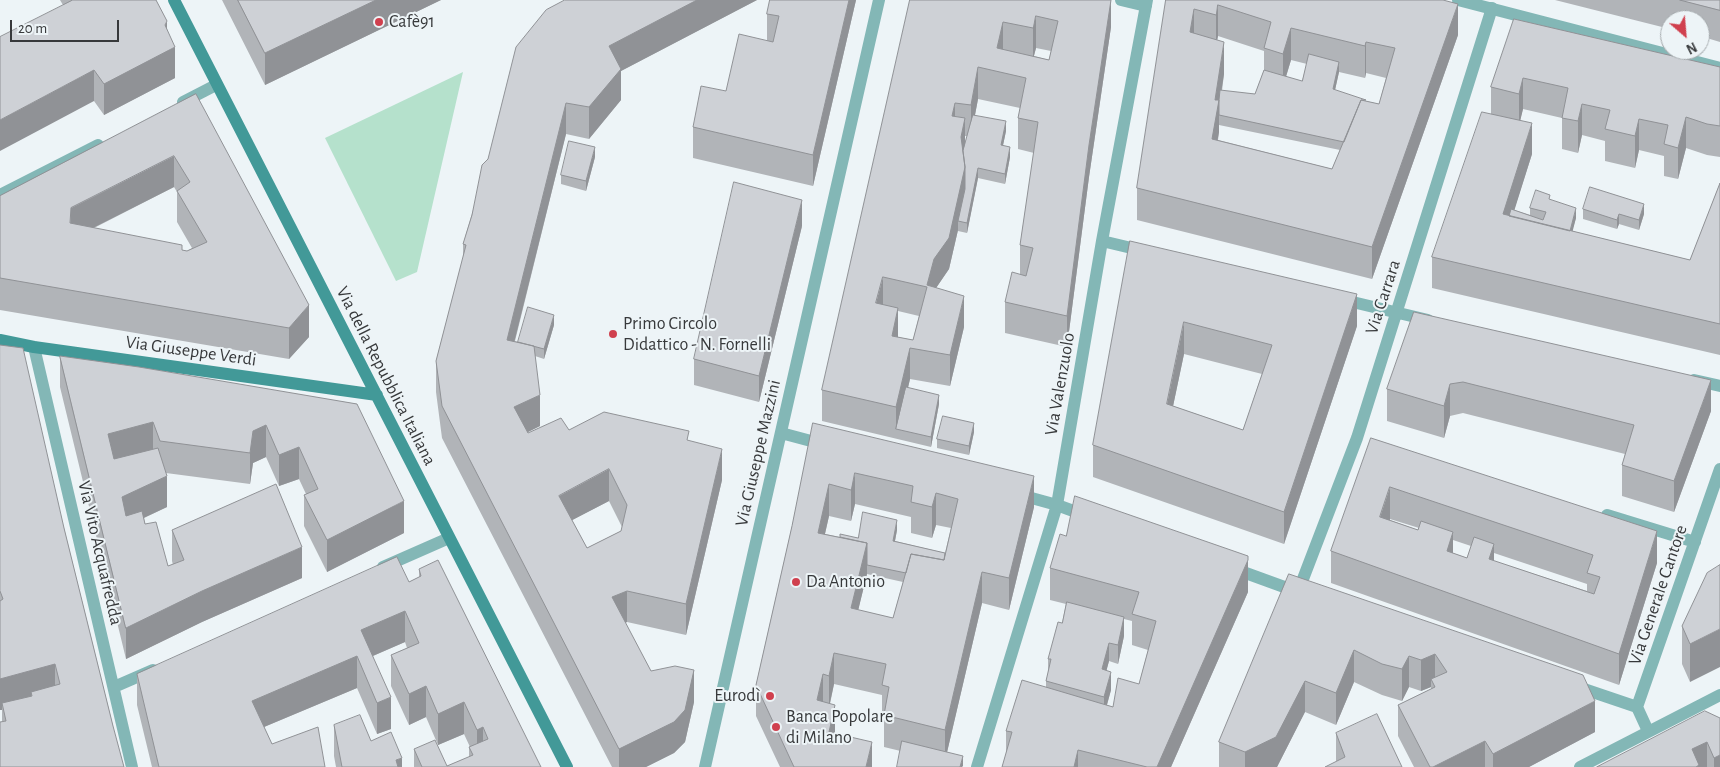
<!DOCTYPE html>
<html>
<head>
<meta charset="utf-8">
<style>
  body { margin:0 }
  #map { position:relative; width:1720px; height:767px; overflow:hidden; background:#edf4f7; font-family:"Alegreya Sans",sans-serif }
  canvas { display:block }
  .north { position:absolute; left:1660px; top:10px; width:50px; height:50px; box-sizing:border-box; background:#edf4f7; border:1px solid #a4a9ac; border-radius:50%; rotate:153deg; font-size:14px; font-weight:700; line-height:20px; text-align:center; color:#37393b }
  .north::after { content:''; display:block; margin:auto; width:18px; height:22px; background:#d0404e; clip-path:polygon(50% 0,100% 100%,50% 72%,0 100%) }
  .scale { position:absolute; left:10px; top:20px; width:109px; height:22px; box-sizing:border-box; border:2px solid #37393b; border-top:0; padding-left:6px; font-size:15px; line-height:18px; white-space:nowrap; color:#37393b; -webkit-text-stroke:4px #edf4f7; paint-order:stroke }
</style>
</head>
<body>
<div id="map">
<canvas width="1720" height="767"></canvas>
<div class="north">N</div>
<div class="scale">20 m</div>
</div>
<script>
const c = document.querySelector('canvas').getContext('2d');
c.lineJoin = 'round';
function fillPath(path, color) { c.fillStyle = color; c.fill(path, 'evenodd'); }
function strokePath(path, color, width, dash) { c.strokeStyle = color; c.lineWidth = width; c.lineCap = dash ? 'butt' : 'round'; c.setLineDash(dash || []); c.stroke(path); }
function drawText(font, color, halo, rows, align = 'center') {
  c.font = font + ' "Alegreya Sans",sans-serif'; c.lineWidth = 4; c.setLineDash([]); c.textBaseline = 'middle'; c.strokeStyle = halo; c.fillStyle = color; for (const [text, x, y, turn = 0] of rows) {
    c.save(); c.translate(x, y); c.rotate((+turn || 0) * Math.PI / 180); c.textAlign = isNaN(turn) ? turn : align; if (halo) c.strokeText(text, 0, 0); c.fillText(text, 0, 0); c.restore();
  }
}
fillPath(new Path2D(`
  M463 72 417 272 396 281 325 138Z`), '#b5e1cc');
strokePath(new Path2D(`
  M1121 0 1146 6
  M1458 0 1720 68
  M183 102 216 85
  M0 195 98 145
  M1102 241 1144 251
  M1340 299 1428 320
  M34 347 132 767
  M1694 380 1720 386
  M781 433 826 445
  M1017 494 1057 505 1087 516
  M1607 515 1695 542
  M383 567 449 538
  M1232 568 1298 592
  M1298 592 1357 438 1492 8
  M1575 686 1637 707
  M114 687 153 670
  M1648 731 1637 707 1720 469
  M705 767 879 0
  M977 767 1057 505 1102 241 1147 0
  M1580 767 1720 695`), '#83b7b6', 12);
strokePath(new Path2D(`
  M174 0 567 767
  M0 340 34 347 377 395`), '#429998', 12);
fillPath(new Path2D(`
  M60 0H156L167 29 175 78 104 115 94 101 63 5Z
  M222 0H441L265 85Z
  M565 0H757L621 71V100L589 139 566 134 515 341 518 342 554 325 544 359 535 356 540 426 528 432V433L569 430 689 441 722 480 686 635 627 622 625 623 651 671 694 702 685 742 674 753 646 767H612L442 438 436 392V361L463 258V244L488 159ZM609 501 622 527 621 531 587 548 572 520Z
  M769 0H856L813 186 693 158V127L726 91 767 40V14L770 0Z
  M910 0H1111V27L1089 177 1067 347 1005 333V302L1020 274V245L1034 153 1018 149V118L1020 108 978 99 975 115 1006 131 1003 145 1010 157 1005 184 978 178 967 233 958 231V230L949 269 936 288 964 327 950 386 910 379 908 388 939 404 931 447 822 421V390ZM1036 48 1051 51 1049 60 1034 56ZM965 136H967L965 143ZM898 311 919 316 913 340 898 337Z
  M1166 0H1443L1458 35 1372 279 1137 220V188ZM1218 36 1264 51V70L1255 94 1222 91 1224 74 1217 40ZM1291 60 1307 64 1302 81 1286 77ZM1339 72 1365 78 1366 73 1386 78 1379 104 1366 101 1335 90ZM1219 125 1340 150 1332 169 1218 140 1219 132Z
  M1555 0H1720V42L1700 36V20H1670V29Z
  M1514 19 1720 67V157L1707 155 1686 148 1678 179 1664 176V156L1639 150 1635 168 1605 161V141L1582 135 1578 153 1562 149V118L1523 109 1520 120 1532 154 1514 210 1530 215V208L1550 200 1576 218 1572 231 1690 260 1720 183V355L1432 288V257L1491 114V87Z
  M196 94 309 337 289 359 0 310V196ZM174 187 177 192V222L192 248 187 251 182 250 94 228Z
  M595 157 586 191 561 184V175Z
  M1583 209 1644 214 1639 230 1619 224 1617 229 1583 219Z
  M802 226 759 402 694 385V359Z
  M1130 241 1357 326 1284 544 1093 477V445ZM1184 354 1262 374 1243 430 1173 406Z
  M1414 312 1711 411 1674 512 1622 496V465L1625 454 1463 413 1450 416 1444 438 1387 421V389Z
  M0 345 64 528 113 726 2 721V710H0Z
  M60 356 357 404 404 533 327 572 304 526V495L306 494 299 479 279 486 266 457 253 463 250 484 166 473 167 507 144 518 145 524 168 566 173 565 172 561V530L302 578 202 622 126 659 60 387Z
  M813 423 1034 507 1009 610 982 603 947 752 963 766 884 747V717L882 716V695L834 684 830 704 835 733 872 767H780L756 716V685L792 526ZM855 504 911 517V533L932 538 936 525 951 528 945 553 895 541 897 530 858 538 840 537 825 534 829 516 851 521ZM867 574 903 582 893 618 858 610Z
  M974 432 969 455 937 448V439Z
  M1371 438 1657 563 1619 685 1331 583V551ZM1390 519 1419 528 1418 530 1390 520ZM1453 540 1471 546 1467 558 1453 553ZM1494 553 1587 584V591L1494 561Z
  M1720 565 1690 682 1682 664V626Z
  M1050 568 1248 592 1171 767H1002L1006 754V731L1046 687V681L1048 673V659L1062 623 1066 604 1050 600ZM1124 619 1132 621V645L1148 650 1139 684 1113 707 1107 705 1111 690 1106 671 1109 661 1118 664 1124 636Z
  M419 569 541 767H414V749L447 766 469 757V747H470L464 734 438 745 426 717 409 725 391 686V655L407 648 405 642 373 656 391 729 377 734 357 688 264 727 272 744 325 767H152L137 705V674L409 582 419 577Z
  M1289 574 1595 732 1529 767H1414L1398 736V705L1431 689V687L1421 691 1409 687 1402 701 1382 695 1354 682 1336 725 1305 712 1277 767H1219V742Z
  M1720 718V767H1597Z
  M334 725 371 741 402 767H336L334 756Z
  M1336 733 1402 767 1336 761Z`), '#b1b4b8');
fillPath(new Path2D(`
  M376 0H441L265 85V53Z
  M697 0H757L621 71V100L589 139V107L609 46Z
  M849 0H856L813 186V155Z
  M1111 0V27L1089 177 1067 347V316L1089 145Z
  M1458 4V35L1372 279V247Z
  M1218 5V36L1216 47V15Z
  M1194 9V40L1190 32Z
  M1036 16V48L1033 59V28Z
  M167 21V51L175 47V78L104 115V84L165 25Z
  M1003 22V54L997 48Z
  M1291 28V60L1283 86V54Z
  M1224 42V74L1219 106V132L1212 170V139L1215 100Z
  M1366 42V73L1365 78V46Z
  M1339 62V72L1333 99V89Z
  M978 67V99L971 136V105Z
  M94 70V101L0 151V120Z
  M1523 78V109L1519 126V94Z
  M566 103V134L507 371V340Z
  M955 103V134L952 116Z
  M1582 104V135L1578 153V121Z
  M1686 117V148L1678 179V148Z
  M965 118V149L962 164 961 137Z
  M1639 119V150L1635 168V136Z
  M1006 121V131L1001 155V145Z
  M1532 123V154L1506 237 1503 214Z
  M595 147V157L586 191V181Z
  M1010 147V157L1005 184V174Z
  M174 156V187L71 239 70 255 71 208Z
  M965 167V198L958 221V230L949 269 934 291 927 285 934 259Z
  M978 168V178L967 233V223Z
  M802 200V226L759 402V376Z
  M1644 204V214L1639 230V220Z
  M1576 208V218L1565 261V252Z
  M1619 214V224L1617 229V220Z
  M883 277V308L876 303Z
  M1357 294V326L1284 544V512Z
  M964 296V327L950 386V355Z
  M309 305V337L289 359V328Z
  M898 308V340L892 336Z
  M554 315V325L544 359V349Z
  M1184 322V354L1167 435V404Z
  M910 348V379L898 429H896V407Z
  M1711 380V411L1674 512V481Z
  M1450 384V416L1444 438V406Z
  M540 395V426L514 439V407Z
  M939 395V404L931 447V437Z
  M153 422V454L108 465V434Z
  M974 423V432L969 455V446Z
  M266 425V457L253 463 250 484V453L253 431Z
  M299 447V479L279 486V455Z
  M722 449V480L686 635V604Z
  M609 469V501L559 527V496Z
  M855 473V504L851 521V490Z
  M167 476V507L122 528V497Z
  M1034 476V507L1009 610V578Z
  M829 484V516L818 564V533Z
  M1390 487V519L1380 548V517Z
  M936 493V525L932 538V507Z
  M404 501V533L327 572V540Z
  M897 520V530L893 551V541Z
  M1657 531V563L1619 685V654Z
  M1453 532V563L1447 551Z
  M867 543V574L851 640V608Z
  M1494 544V575L1489 559Z
  M302 547V578L202 622 126 659V628L202 591Z
  M1248 560V592L1171 767H1157Z
  M982 572V603L945 761V730Z
  M627 591V622L612 628V597Z
  M405 611V642L361 661V630Z
  M1124 617V636L1118 664V645Z
  M1720 629V667L1690 682V644Z
  M1109 643V661L1102 688V669Z
  M1354 650V682L1336 725V693Z
  M834 653V684L829 707V676Z
  M1435 654V685L1431 679V687L1421 691V660Z
  M357 656V688L252 732V701Z
  M1409 656V687L1402 701V669Z
  M55 664V696H32L31 692V702L2 703V710H0V679Z
  M694 670V702L685 742 674 753 646 767H619V749Z
  M1111 672V690L1104 715V697Z
  M823 674V705L817 700Z
  M1305 681V712L1277 767H1245V752Z
  M426 686V717L409 725V694Z
  M391 697V729L377 734V703Z
  M1595 701V732L1529 767H1493V754Z
  M464 702V734L438 745V714Z
  M835 705V736L829 732Z
  M483 727V758L477 761V730Z
  M1485 741V767H1433Z
  M872 742V767H866Z
  M1707 742V767H1692V749Z
  M1078 750V767H1074Z
  M1720 755V767H1714V758Z
  M963 756V766L962 767H960Z
  M402 758V767H396V760Z`), '#909296');
const building = new Path2D(`
  M73 0H156L167 21 165 25 175 47 104 84 94 70 0 120V37Z
  M238 0H376L265 53Z
  M565 0H697L609 46 621 69 589 107 566 103 507 340 534 346 540 395 514 407 528 433 561 418 569 430 604 412 689 431 687 440 722 449 686 604 627 591 612 597 651 671 675 666 694 670 685 710 674 722 619 749 442 406 436 361 466 245 463 244 472 215 482 165 488 159 516 47 546 10ZM609 469 627 505 621 531 587 548 559 496Z
  M770 0H849L813 155 693 127 701 86 726 91 739 34 773 42 779 16 767 14Z
  M910 0H1111L1089 145 1067 316 1005 302 1012 272 1026 276 1033 248 1020 245 1038 122 1018 118 1026 78 978 67 971 105 955 103 952 116 965 118 961 137 965 167 949 238 934 259 927 285 964 296 950 355 910 348 896 407 822 390ZM1036 16 1058 21 1049 60 997 48 1003 22 1033 28ZM883 277 927 287 913 340 892 336 898 308 876 303Z
  M1166 0H1443L1458 4 1372 247 1137 188ZM1218 5 1271 22 1264 48 1283 54 1291 28 1365 46 1366 42 1395 48 1379 104 1361 100 1332 169 1212 139 1219 100H1215L1224 42 1190 32 1194 9 1216 15Z
  M1680 0H1720V10Z
  M1514 19 1720 67V126L1707 124 1686 117 1678 148 1664 144 1668 125 1639 119 1635 136 1605 129 1610 110 1582 104 1578 121 1562 118 1568 88 1523 78 1519 94 1491 87Z
  M1309 54 1339 62 1333 89 1366 100H1361L1344 142 1219 115V100L1220 90 1255 94 1264 70 1302 81Z
  M196 94 309 305 289 328 0 278V196ZM174 156 190 182 177 191 207 242 187 251 182 250V245L70 223 71 208Z
  M1482 112 1532 123 1503 214 1690 260 1720 183V324L1432 257Z
  M973 115 1006 121 1001 145 1010 147 1005 174 978 168 967 223 958 221 965 189V167L963 151Z
  M569 141 595 147 586 181 561 175Z
  M734 182 802 200 759 376 694 359Z
  M1590 187 1644 204 1639 220 1619 214 1617 220 1583 209Z
  M1536 190 1550 195 1549 199 1576 208 1570 231 1509 216 1511 209 1543 220 1546 212 1530 208Z
  M1130 241 1357 294 1284 512 1093 445ZM1184 322 1272 345 1243 430 1167 404Z
  M528 307 554 315 544 349 518 342Z
  M1414 312 1711 380 1674 481 1622 465 1634 425 1463 382 1450 384 1444 406 1387 389Z
  M0 345 23 348 64 528 113 726 124 767H0V722L6 721 2 703 32 696 31 692 60 684 55 664 0 679V601L3 599 0 591Z
  M60 356 139 367 357 404 404 501 327 540 304 495 318 489 299 447 279 455 266 425 253 431 250 453 160 441 153 422 108 434 114 459 158 448 167 476 122 497 126 516 142 511 145 524 156 522 168 566 184 560 172 530 276 484 302 547 202 591 126 628Z
  M906 387 939 395 931 437 896 429Z
  M943 416 974 423 969 446 937 439Z
  M813 423 1034 476 1009 578 982 572 945 730 884 715 889 687 882 685 886 664 834 653 829 676 823 674 817 700 835 705 829 732 872 742 866 767H794L756 685 792 526ZM855 473 913 486 911 502 932 507 936 493 958 499 944 560 911 554 893 618 851 608 867 543 818 533 829 484 851 490Z
  M1371 438 1657 531 1619 654 1331 551ZM1390 487 1593 555 1587 573 1600 577 1594 594 1489 559 1494 544 1474 537 1467 558 1447 551 1453 532 1421 521 1418 530 1380 517Z
  M1075 496 1248 556V560L1157 767H1147L1078 750 1074 767H1002L1012 732 1006 731 1022 680 1113 707 1118 678 1139 684 1156 621 1132 614 1139 592 1050 568 1060 534 1066 536Z
  M863 512 897 520 893 541 945 553 944 560 911 554 906 573 867 565V543L840 537V534L858 538Z
  M397 557 409 582 421 576 419 569 438 560 541 767H422L414 749 435 740 447 766 473 755 469 747 488 739 483 727 477 730 464 702 438 714 426 686 409 694 391 655 419 643 405 611 361 630 391 697 377 703 357 656 252 701 272 744 318 727 325 767H159L137 674Z
  M1720 565V629L1690 644 1682 626 1707 573Z
  M1289 574 1583 675 1595 701 1493 754 1485 741 1433 767H1430L1398 705 1435 687 1431 679 1447 672 1435 654 1421 660 1409 656 1402 669 1382 664 1354 650 1336 693 1305 681 1276 737 1245 752 1219 742Z
  M1067 602 1124 617 1118 645 1109 643 1102 669 1111 672 1104 697 1046 681 1051 659H1048L1058 622 1062 623Z
  M1705 711 1720 718V755L1714 758 1707 742 1692 749 1699 765 1696 767H1597Z
  M1377 714 1402 767H1325L1345 757 1336 733Z
  M360 715 371 741 391 732 402 758 396 760 398 767H342L334 725Z
  M902 741 963 756 960 767H897Z`);
fillPath(building, '#ced1d6');
strokePath(building, '#909296', 1);
for (const [x, y, r, color] of [
  [379,22,5,"#d0404e"],
  [613,334,5,"#d0404e"],
  [796,582,5,"#d0404e"],
  [770,696,5,"#d0404e"],
  [776,727,5,"#d0404e"]
]) { const dot = new Path2D(); dot.arc(x, y, r, 0, 2 * Math.PI); c.fillStyle = color; c.fill(dot); strokePath(dot, '#edf4f7', 2); }
drawText('18px', '#37393b', '#edf4f7', [
  ["Cafè91",389,22],
  ["Primo Circolo",623,324],
  ["Didattico - N. Fornelli",623,345],
  ["Da Antonio",806,582],
  ["Eurodì",760,696,"right"],
  ["Banca Popolare",786,717],
  ["di Milano",786,738]
], 'left');
drawText('18px', '#37393b', '#edf4f7', [
  ["Via Carrara",1383,297,-72],
  ["Via Giuseppe Verdi",191,351,8],
  ["Via della Repubblica Italiana",386,376,63],
  ["Via Valenzuolo",1060,384,-80],
  ["Via Giuseppe Mazzini",758,453,-77],
  ["Via Vito Acquafredda",100,553,77],
  ["Via Generale Cantore",1658,595,-71]
]);
</script>
</body>
</html>
